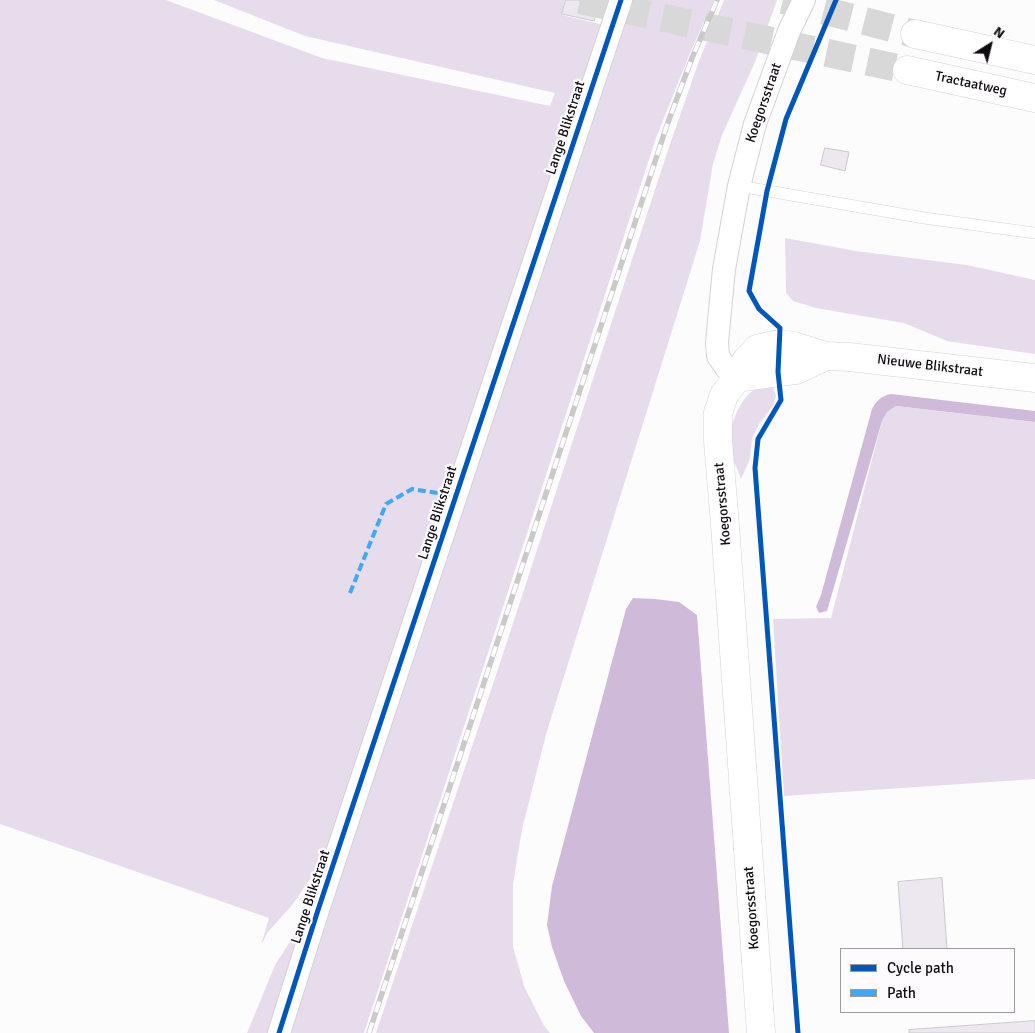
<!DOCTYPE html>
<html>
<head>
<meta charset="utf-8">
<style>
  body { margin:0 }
  #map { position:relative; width:1035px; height:1033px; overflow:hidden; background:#fdfcfd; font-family:Signika,sans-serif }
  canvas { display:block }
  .legend { position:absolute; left:840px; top:948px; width:175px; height:65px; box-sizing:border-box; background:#fdfbfe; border:1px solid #9e9b9f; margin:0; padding:6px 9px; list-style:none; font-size:15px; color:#0f0b10 }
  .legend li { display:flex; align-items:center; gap:10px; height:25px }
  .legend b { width:25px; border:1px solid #9e9b9f }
  .north { position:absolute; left:965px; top:20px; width:50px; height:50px; -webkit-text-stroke:4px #fdfbfe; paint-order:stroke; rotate:36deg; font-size:14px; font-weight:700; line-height:20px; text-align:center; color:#0f0b10 }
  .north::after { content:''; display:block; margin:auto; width:18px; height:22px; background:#0f0b10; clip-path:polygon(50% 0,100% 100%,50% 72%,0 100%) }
</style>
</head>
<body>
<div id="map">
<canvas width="1035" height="1033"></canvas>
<ul class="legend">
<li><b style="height:6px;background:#0057b8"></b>Cycle path</li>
<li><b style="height:6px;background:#3fa9f5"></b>Path</li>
</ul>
<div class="north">N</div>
</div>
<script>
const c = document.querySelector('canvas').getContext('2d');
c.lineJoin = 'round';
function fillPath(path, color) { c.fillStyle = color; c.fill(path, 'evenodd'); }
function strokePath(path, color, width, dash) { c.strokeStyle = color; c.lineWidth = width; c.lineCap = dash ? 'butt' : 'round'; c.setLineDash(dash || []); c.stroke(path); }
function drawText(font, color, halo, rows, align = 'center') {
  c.font = font + ' Signika,sans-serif'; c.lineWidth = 4.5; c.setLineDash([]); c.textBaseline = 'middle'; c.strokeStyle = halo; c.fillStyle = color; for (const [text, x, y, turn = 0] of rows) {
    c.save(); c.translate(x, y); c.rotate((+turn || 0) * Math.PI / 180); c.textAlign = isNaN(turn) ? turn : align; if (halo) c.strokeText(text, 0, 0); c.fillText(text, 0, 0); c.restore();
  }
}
fillPath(new Path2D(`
  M0 0H166L322 58 550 106 555 93 305 36 214 0H565L562 15 604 25C507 300 418 577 327 854L293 904 268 932 261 945 269 918 0 824Z
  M633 0H714L690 53 656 138 364 1033H291C401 687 514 343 633 0Z
  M724 0H777L755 62 722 135 713 164 700 241 547 731 523 825 518 853 513 885V946L524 986 543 1024 550 1033H376L498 669 668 150 699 61Z
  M785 238 856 251 967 265 1035 280V354L947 341 904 323 816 308 793 301 786 293Z
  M772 384 776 396 773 406 759 424 752 439 750 459 741 479C738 470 730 454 730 446 728 427 740 397 757 388 762 386 768 385 772 384Z
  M896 406 1035 422V779L784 796 773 619 831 618 882 421 887 412Z
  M304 920 269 1033H247L275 965Z`), '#e7dcec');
fillPath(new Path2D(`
  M891 394 1035 411V422L896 406 887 412 882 421 827 611 819 613 816 607 821 595 872 409C877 400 881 396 891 394Z
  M633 598 655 599 679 602 697 615 729 1033H594L581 1016 564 981 552 947 547 925 552 886 626 609Z`), '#cfbad9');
const building = new Path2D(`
  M566 0H601L594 21 562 14Z
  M825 148 849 152 845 171 821 165Z
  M942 878 947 949H903L898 882Z
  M1035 1021V1033H909V1030Z`);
fillPath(building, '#ede7f0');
strokePath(building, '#cac8cb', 1);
strokePath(new Path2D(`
  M580 0 907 70
  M783 0 915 34`), '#d9d8d9', 28, [28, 14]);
const service = new Path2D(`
  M739 186 924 218 1035 233`);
const minor = new Path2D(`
  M737 378 727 369 718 356 717 342 724 269 739 186 755 124 789 31 804 0
  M279 1033 318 910 621 0`);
const tertiary = new Path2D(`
  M737 378 796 370 826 356
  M761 1033 725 525 718 441V413L724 395 737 378 746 361 757 349 779 344 794 346 826 356 849 357 1035 378`);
const trunk = new Path2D(`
  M915 34 1035 60
  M907 70 1035 98`);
strokePath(service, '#d4d2d5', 12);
strokePath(minor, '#d4d2d5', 24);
strokePath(tertiary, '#d4d2d5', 29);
strokePath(trunk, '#d4d2d5', 29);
strokePath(service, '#fff', 11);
strokePath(minor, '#fff', 22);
strokePath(tertiary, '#fff', 28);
strokePath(trunk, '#fff', 28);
const rail = new Path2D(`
  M369 1033 667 125 692 58 717 0`);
strokePath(rail, '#cacaca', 5.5);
strokePath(rail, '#fdfbfe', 4, [11]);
strokePath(new Path2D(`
  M350 593 386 504 412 489 456 496`), '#3fa9f5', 4, [8, 4]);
strokePath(new Path2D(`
  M279 1033 318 910 621 0
  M798 1033 755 468 758 439 781 400 778 372 780 328 759 309 749 291 767 191 786 119 836 0`), '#0057b8', 5);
drawText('14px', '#0f0b10', '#fdfbfe', [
  ["Tractaatweg",971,84,12],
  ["Koegorsstraat",764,103,-71],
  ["Lange Blikstraat",566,128,-72],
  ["Nieuwe Blikstraat",930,366,7],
  ["Koegorsstraat",723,504,-95],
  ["Lange Blikstraat",438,513,-72],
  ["Lange Blikstraat",311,897,-72],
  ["Koegorsstraat",752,908,-94]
]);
</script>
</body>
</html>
